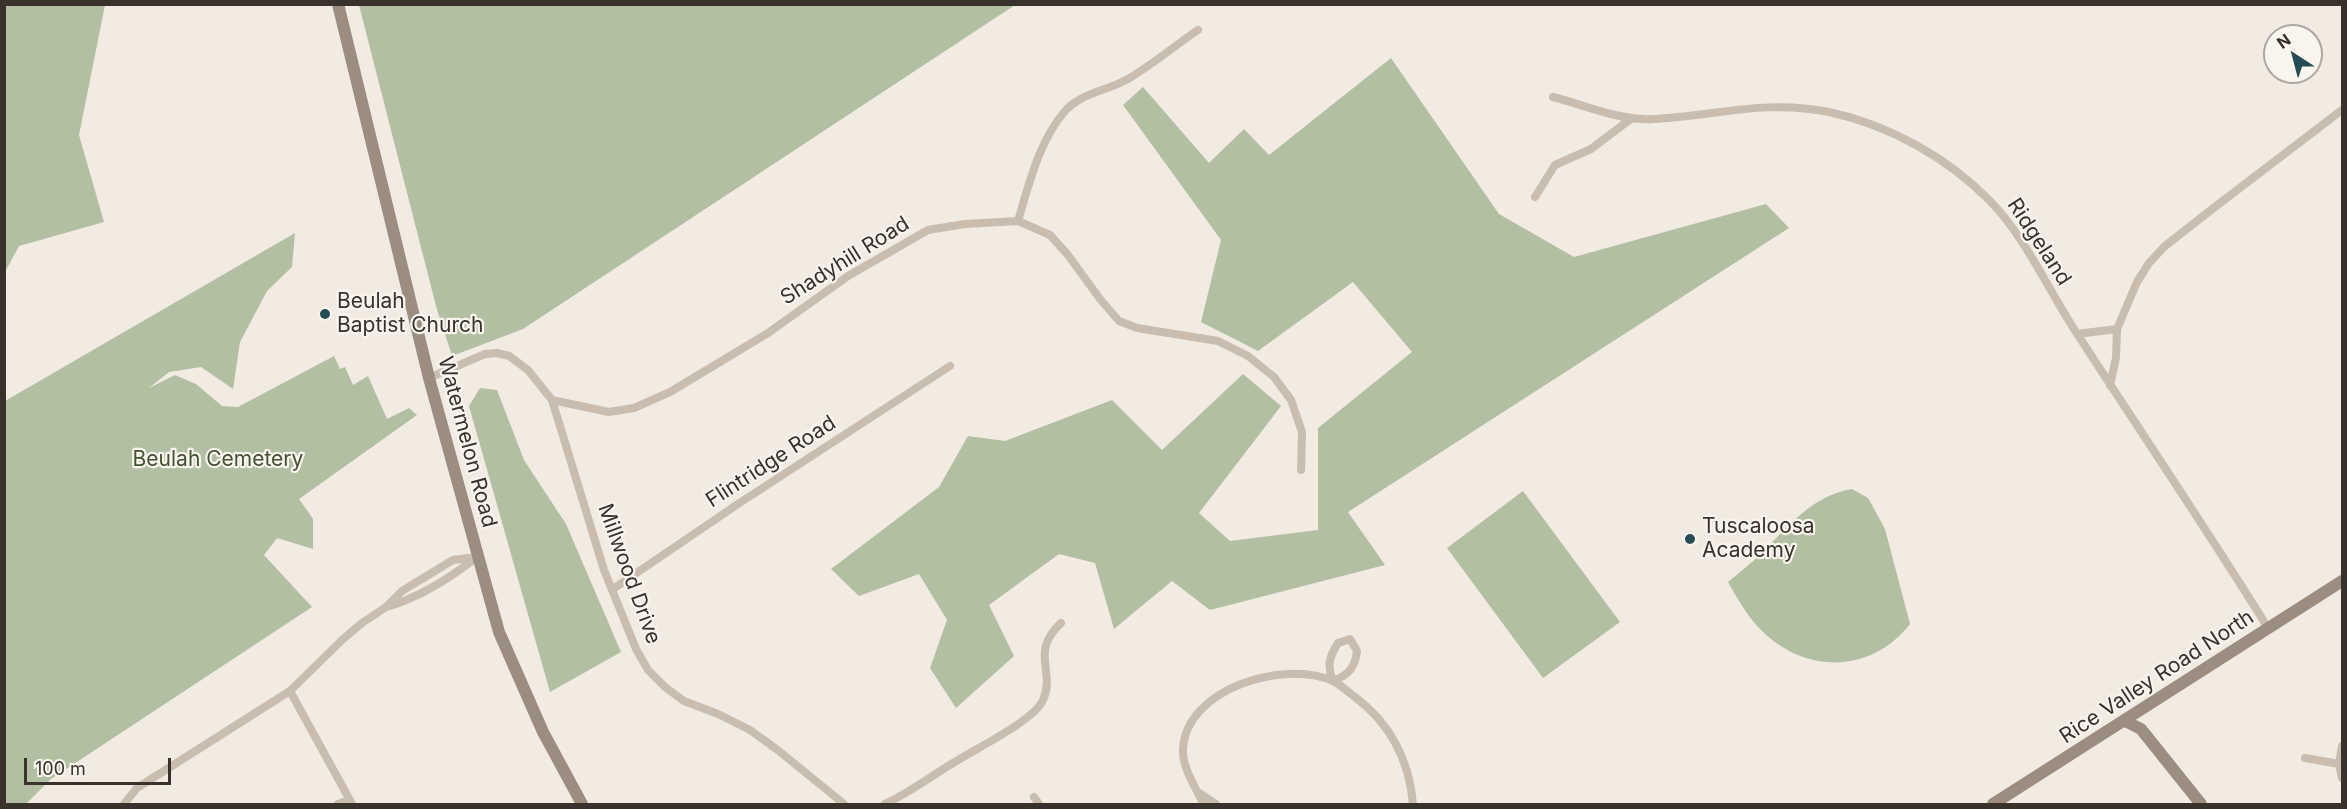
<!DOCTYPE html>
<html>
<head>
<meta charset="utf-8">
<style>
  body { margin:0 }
  #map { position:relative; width:2347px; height:809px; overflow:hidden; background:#f1ebe2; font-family:Inter,sans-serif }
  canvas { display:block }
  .frame { position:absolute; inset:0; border:6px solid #38312c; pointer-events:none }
  .north { position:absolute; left:2263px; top:24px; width:60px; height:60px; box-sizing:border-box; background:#f9f5ee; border:2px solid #aca7a0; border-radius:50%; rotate:324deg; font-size:16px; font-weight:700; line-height:24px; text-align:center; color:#38312c }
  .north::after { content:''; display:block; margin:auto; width:21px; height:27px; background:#264c55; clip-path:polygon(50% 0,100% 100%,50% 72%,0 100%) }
  .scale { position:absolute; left:24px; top:758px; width:147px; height:27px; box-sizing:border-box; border:3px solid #38312c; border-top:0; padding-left:8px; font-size:18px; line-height:21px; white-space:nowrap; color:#38312c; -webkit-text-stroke:4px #f9f5ee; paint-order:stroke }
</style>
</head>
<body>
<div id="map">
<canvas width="2347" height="809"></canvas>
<div class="frame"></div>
<div class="north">N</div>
<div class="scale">100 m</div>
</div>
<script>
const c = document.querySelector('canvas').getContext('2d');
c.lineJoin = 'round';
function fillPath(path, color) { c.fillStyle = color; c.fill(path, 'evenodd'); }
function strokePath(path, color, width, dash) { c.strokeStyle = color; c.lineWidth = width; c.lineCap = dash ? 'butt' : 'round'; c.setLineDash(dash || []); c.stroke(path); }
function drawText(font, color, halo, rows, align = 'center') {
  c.font = font + ' Inter,sans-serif'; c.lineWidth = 4.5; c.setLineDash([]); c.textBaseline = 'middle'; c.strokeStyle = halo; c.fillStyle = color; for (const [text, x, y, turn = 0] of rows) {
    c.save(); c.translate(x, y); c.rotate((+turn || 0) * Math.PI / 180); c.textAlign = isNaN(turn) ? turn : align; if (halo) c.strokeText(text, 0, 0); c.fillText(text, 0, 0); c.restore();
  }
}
fillPath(new Path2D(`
  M5 4 105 5 79 135 104 222 19 246 5 272Z
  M359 5V4L1015 5 523 329 452 356 436 306Z
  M1391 58 1499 214 1574 257 1766 204 1789 228 1348 512 1385 565 1210 610 1172 581 1114 629 1095 563 1059 554 989 605 1014 656 956 708 930 668 947 620 919 574 859 596 831 569 939 487 968 436 1005 441 1112 400 1162 450 1243 374 1281 406 1199 513 1230 541 1318 530V428L1412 352 1353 282 1258 351 1201 322 1221 240 1123 105 1143 87 1209 163 1244 129 1269 155Z
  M295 233 292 267 267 291 240 342 233 389 201 367 169 372 149 388 175 375 196 384 222 406 238 407 334 356 340 369 345 367 353 385 368 376 387 419 409 408 417 415 299 499 313 519V549L277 538 264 555 312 607 51 779 26 804H5V401Z
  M480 388 497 390 524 460 566 524 621 652 550 692 469 406Z
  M1852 489 1868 498 1885 529 1910 624C1870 675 1803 674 1759 628 1746 614 1737 598 1728 582 1739 573 1750 564 1760 555 1788 527 1811 496 1852 489Z
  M1523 491 1620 622 1543 678 1447 548Z`), '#b2bfa3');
strokePath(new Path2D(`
  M1553 97C1585 105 1620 121 1653 119 1716 116 1764 99 1829 112 1889 125 1947 157 1990 201 2024 235 2049 291 2076 332 2140 431 2206 528 2268 628
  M1535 197 1555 165 1591 149 1632 118
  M1018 221C1029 184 1039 141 1065 111 1081 93 1106 91 1126 80 1151 66 1174 46 1198 30
  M2077 334 2117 329
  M429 378 485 354 497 353 509 356 528 370 552 400 604 570 636 649 648 670 665 687 684 701 718 714 750 730 779 751 844 804
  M2110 385 2116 358 2117 329 2137 282 2149 263 2165 246 2211 210 2342 110
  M552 400 609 412 634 408 670 392 768 333 848 276 928 230 965 224 1018 221 1050 235 1068 255 1100 299 1119 321 1137 328 1218 341 1248 356 1274 377 1291 400 1302 432 1301 470
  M613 589 738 504 950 366
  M386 607C419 598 450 578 477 557
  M1350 639 1357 651C1355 667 1349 675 1333 681 1327 666 1329 657 1338 643Z
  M290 691 352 804
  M2342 746 2339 764 2342 778
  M2305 758 2339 764
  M1198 792 1216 804
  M1034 797 1039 804
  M124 804 137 788 290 691 342 640 362 623 386 607 402 591 453 560 477 557
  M338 804 349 800
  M885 804C909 793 930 777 953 763 973 750 1034 721 1043 700 1056 671 1029 653 1061 623
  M1203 804C1196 787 1182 768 1183 749 1186 689 1283 659 1333 681 1340 684 1348 692 1355 697 1391 724 1409 759 1413 804`), '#c8bdae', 8);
strokePath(new Path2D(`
  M338 4 429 378 499 632 543 732 582 804
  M2125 721 2141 729 2201 804
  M1993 804 2342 581`), '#9b8d80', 12);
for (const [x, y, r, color] of [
  [325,314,6,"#264c55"],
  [1690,539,6,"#264c55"]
]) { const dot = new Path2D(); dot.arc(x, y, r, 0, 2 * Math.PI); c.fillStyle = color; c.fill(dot); strokePath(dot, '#f9f5ee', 2); }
drawText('21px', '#38312c', '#f9f5ee', [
  ["Ridgeland",2039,242,57],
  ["Shadyhill Road",845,261,-32],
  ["Watermelon Road",467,442,75],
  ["Flintridge Road",771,462,-33],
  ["Millwood Drive",629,574,70],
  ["Rice Valley Road North",2157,677,-33]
]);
drawText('21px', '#38312c', '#f9f5ee', [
  ["Beulah",337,302],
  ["Baptist Church",337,326],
  ["Tuscaloosa",1702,527],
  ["Academy",1702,551]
], 'left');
drawText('21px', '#435332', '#f9f5ee', [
  ["Beulah Cemetery",218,460]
]);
</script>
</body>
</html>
